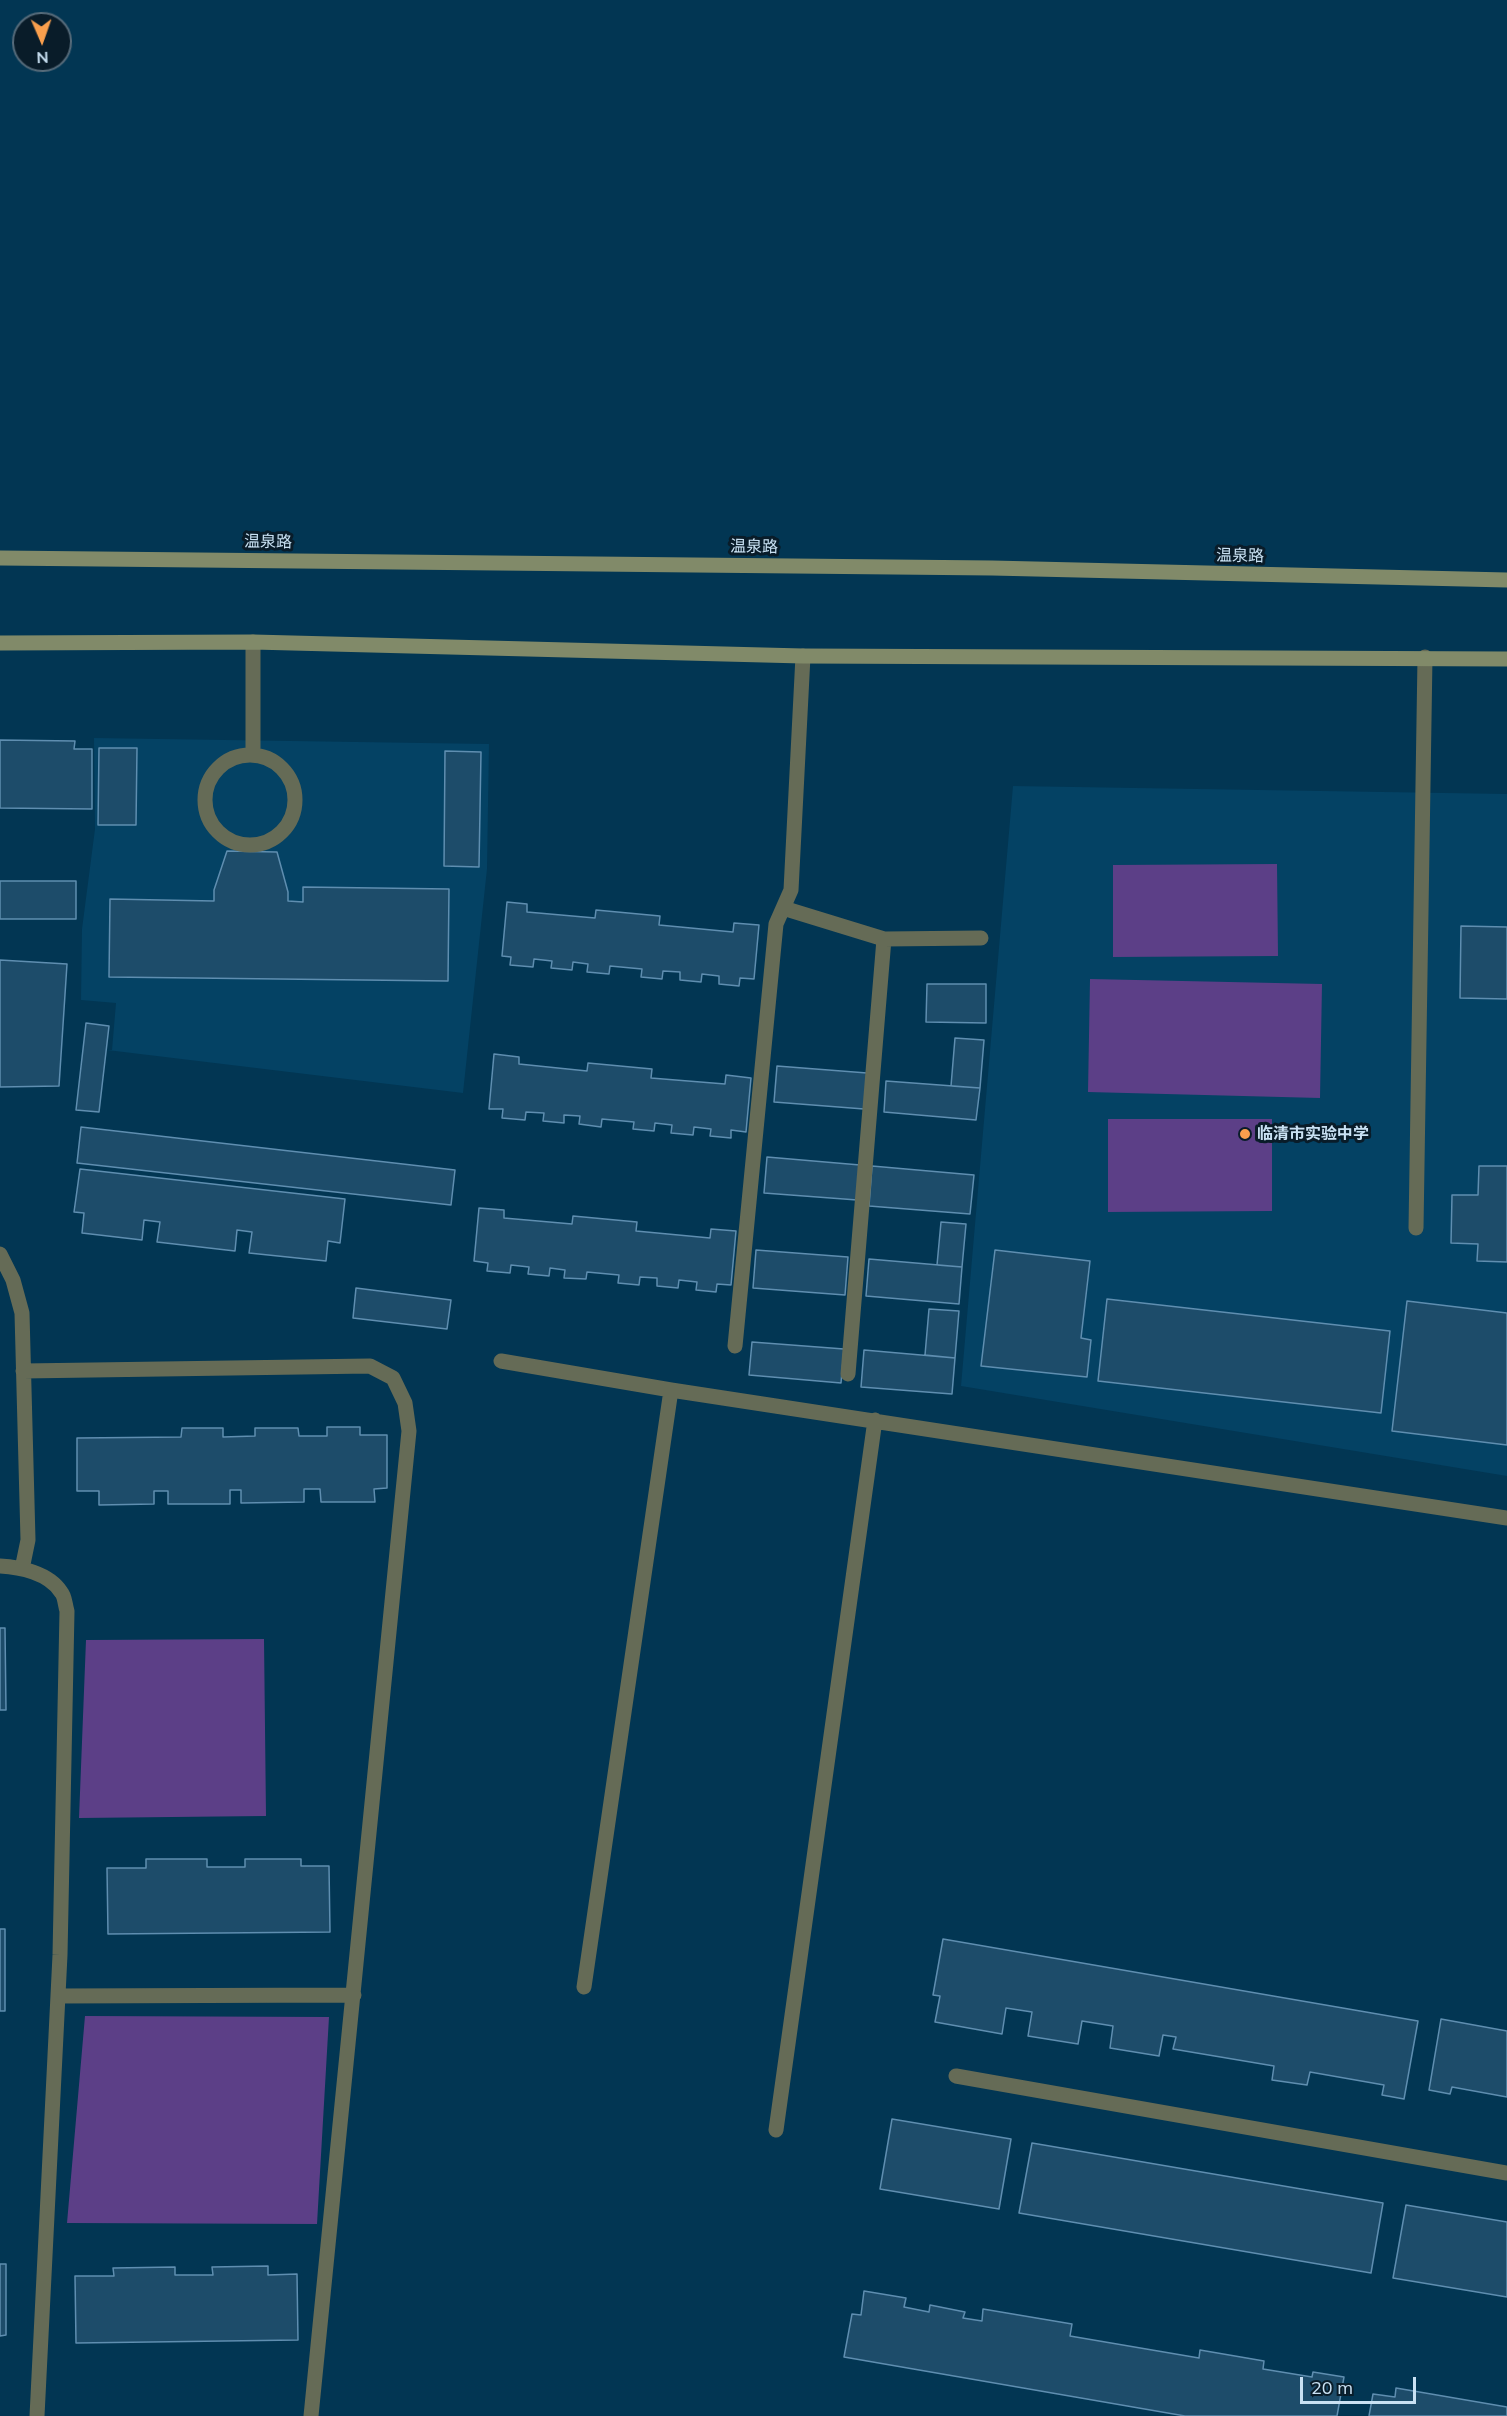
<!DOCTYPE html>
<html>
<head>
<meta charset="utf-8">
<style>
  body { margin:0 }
  #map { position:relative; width:1507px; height:2416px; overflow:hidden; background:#023653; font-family:Mulish,sans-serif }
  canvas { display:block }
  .north { position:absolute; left:12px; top:12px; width:60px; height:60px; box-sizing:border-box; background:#091c29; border:2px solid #566b7a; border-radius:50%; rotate:178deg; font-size:16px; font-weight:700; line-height:24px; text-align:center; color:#c9e1f3 }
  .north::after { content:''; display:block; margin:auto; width:21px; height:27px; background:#f99f4d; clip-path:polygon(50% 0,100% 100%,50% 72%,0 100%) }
  .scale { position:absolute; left:1300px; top:2377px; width:116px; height:27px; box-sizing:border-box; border:3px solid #c9e1f3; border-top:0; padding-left:8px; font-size:18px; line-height:21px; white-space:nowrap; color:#c9e1f3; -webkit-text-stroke:4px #091c29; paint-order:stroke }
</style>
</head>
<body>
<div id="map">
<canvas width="1507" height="2416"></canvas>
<div class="north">N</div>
<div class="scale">20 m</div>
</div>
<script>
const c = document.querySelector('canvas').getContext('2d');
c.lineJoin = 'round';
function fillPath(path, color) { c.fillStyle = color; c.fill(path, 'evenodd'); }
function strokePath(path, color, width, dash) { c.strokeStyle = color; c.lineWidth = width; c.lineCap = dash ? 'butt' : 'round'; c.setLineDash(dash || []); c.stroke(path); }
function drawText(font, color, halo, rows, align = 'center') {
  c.font = font + ' Mulish,"Noto Sans SC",sans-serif'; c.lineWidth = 6; c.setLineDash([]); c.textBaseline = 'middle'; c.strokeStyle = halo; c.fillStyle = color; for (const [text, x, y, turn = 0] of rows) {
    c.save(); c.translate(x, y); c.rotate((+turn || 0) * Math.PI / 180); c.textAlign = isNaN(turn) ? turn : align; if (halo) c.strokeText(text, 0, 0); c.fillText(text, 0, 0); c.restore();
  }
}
fillPath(new Path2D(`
  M94 738 489 744 487 869 463 1093 107 1050H112L116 1003 81 1000 82 929 95 829Z
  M1013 786 1507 794V1476L961 1386Z`), '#044264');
fillPath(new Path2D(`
  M1277 864 1278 956 1113 957V865Z
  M1090 979 1322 984 1320 1098 1088 1092Z
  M1108 1119H1272V1211L1108 1212Z
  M264 1639 266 1816 79 1818 86 1640Z
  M85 2016 329 2017 317 2224 67 2223Z`), '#5c3f87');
const building = new Path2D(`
  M0 740 75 741 74 749H92V809L0 808Z
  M99 748H137L136 825H98Z
  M445 751 481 752 479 867 444 866Z
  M227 851 277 852 288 892V901L303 902V887L449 889 448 981 109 977 110 899 214 901V890Z
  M0 881H76V919H0Z
  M507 902 527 904V912L595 918 596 910 660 916 659 925 733 932 734 923 759 925 754 979 740 978 739 986 719 984V976L702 974 701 982 680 980V972L663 971 662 979 641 977 642 969 610 966 609 974 587 972 588 964 573 962 572 970 551 968 552 961 534 959 533 967 510 965 511 957 502 956Z
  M1461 926 1507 927V999L1460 998Z
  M0 960 67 964 59 1086 0 1087Z
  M927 984H986V1023L926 1022Z
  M86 1023 109 1026 99 1112 76 1110Z
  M955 1038 984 1040 980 1088 951 1086Z
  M494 1054 519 1057V1064L587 1071 588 1063 652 1069 651 1078 725 1084 726 1075 751 1078 746 1132 731 1130V1138L710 1136 711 1129 694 1127 693 1135 671 1133 672 1125 655 1123 654 1131 633 1129 634 1122 602 1119 601 1127 579 1124 580 1116 564 1115V1123L543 1121 544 1113 526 1112 525 1120 502 1118 503 1109H489Z
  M777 1066 867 1073 864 1109 774 1102Z
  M886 1081 980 1088 976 1120 884 1112Z
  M81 1127 455 1170 451 1205 77 1163Z
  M767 1157 860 1165 857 1200 764 1193Z
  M872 1166 974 1175 970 1214 869 1206Z
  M1479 1166H1507V1262L1477 1261 1478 1244 1451 1243 1452 1195H1478Z
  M80 1169 345 1199 340 1243 328 1241 326 1261 249 1253 252 1232 237 1230 235 1251 157 1242 160 1222 144 1220 142 1240 82 1233 84 1213 74 1212Z
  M479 1208 504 1210V1218L572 1224 573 1216 637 1222 636 1231 710 1238 711 1229 736 1231 731 1285 717 1284 716 1292 696 1290 697 1282 679 1280 678 1288 657 1286V1278L640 1277 639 1285 618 1283 619 1275 587 1272 586 1279 564 1278 565 1270 550 1268 549 1276 528 1274 529 1267 511 1265 510 1273 487 1271 488 1263 474 1261Z
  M941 1222 966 1224 962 1267 937 1265Z
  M756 1250 848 1257 845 1295 753 1288Z
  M995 1250 1090 1261 1081 1338 1091 1340 1087 1377 981 1366Z
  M869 1259 962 1267 959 1304 866 1296Z
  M356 1288 451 1300 447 1329 353 1318Z
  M1107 1299 1390 1331 1381 1413 1098 1381Z
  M1407 1301 1507 1313V1445L1392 1431Z
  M929 1309 959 1311 955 1358 925 1355Z
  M752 1342 844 1349 841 1383 749 1375Z
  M864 1350 955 1358 952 1394 861 1387Z
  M327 1427H360V1435H387V1488L374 1489 375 1502H321L320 1489H304V1502L241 1503V1490H230V1504H168V1491H154V1504L99 1505V1491H77V1438L181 1437 182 1428H223V1437L255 1436V1428H298L299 1436H327Z
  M0 1628H5L6 1710H0Z
  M146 1859H207V1867H245V1859H301V1866H329L330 1932 108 1934 107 1868H146Z
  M0 1929H5V2011H0Z
  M943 1939 1418 2021 1404 2099 1382 2095 1384 2085 1310 2072 1307 2085 1272 2080 1274 2066 1173 2049 1176 2037 1163 2035 1159 2056 1110 2048 1113 2026 1082 2021 1078 2044 1028 2036 1032 2012 1006 2008 1002 2034 935 2022 940 1996 933 1995Z
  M1441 2019 1507 2031V2097L1452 2087 1450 2094 1429 2090Z
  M892 2119 1011 2139 999 2209 880 2189Z
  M1032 2143 1383 2203 1371 2273 1019 2213Z
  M1406 2205 1507 2222V2297L1393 2278Z
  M0 2264H6V2335L0 2336Z
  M268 2266V2275L297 2274 298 2340 76 2343 75 2276H114L113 2268 175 2267V2275H213L212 2267Z
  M864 2291 906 2298 904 2307 929 2312 930 2305 965 2312 963 2318 982 2321 983 2309 1072 2324 1070 2336 1199 2358 1200 2350 1264 2361 1263 2369 1312 2377 1313 2372 1344 2377 1337 2416H1185L844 2357 852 2314 861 2315Z
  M1396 2388 1507 2407V2416H1369L1373 2394 1395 2397Z`);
fillPath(building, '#1d4c6a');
strokePath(building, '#5f8eb0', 1.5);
strokePath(new Path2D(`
  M253 755V642
  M205 800a45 45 0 1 1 90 0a45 45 0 1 1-90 0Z
  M783 908 884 939 981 938
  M1416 1228 1425 657
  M0 1254 13 1280 22 1313 28 1540 22 1569
  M735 1346 776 924 791 890 803 656
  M501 1361 671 1390 1507 1518
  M23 1371 370 1366 393 1378 405 1403 409 1431 311 2416
  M848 1374 884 939
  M0 1566C20 1567 49 1573 61 1592 65 1596 65 1605 67 1611L60 1955 37 2416
  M584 1987 671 1390
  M58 1996 354 1995
  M956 2076 1507 2173
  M776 2130 875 1420`), '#656b56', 15);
strokePath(new Path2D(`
  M0 558 992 568 1507 580
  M0 643 253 642 803 656 1507 659`), '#818a69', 15);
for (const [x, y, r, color] of [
  [1245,1134,6,"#f99f4d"]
]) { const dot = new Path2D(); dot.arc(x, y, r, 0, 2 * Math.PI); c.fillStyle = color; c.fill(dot); strokePath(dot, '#091c29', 2); }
drawText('16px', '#c9e1f3', '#091c29', [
  ["温泉路",268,542,1],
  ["温泉路",754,547,1],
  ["温泉路",1240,556,1]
]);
drawText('bold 16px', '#c9e1f3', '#091c29', [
  ["临清市实验中学",1257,1134]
], 'left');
</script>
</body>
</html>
